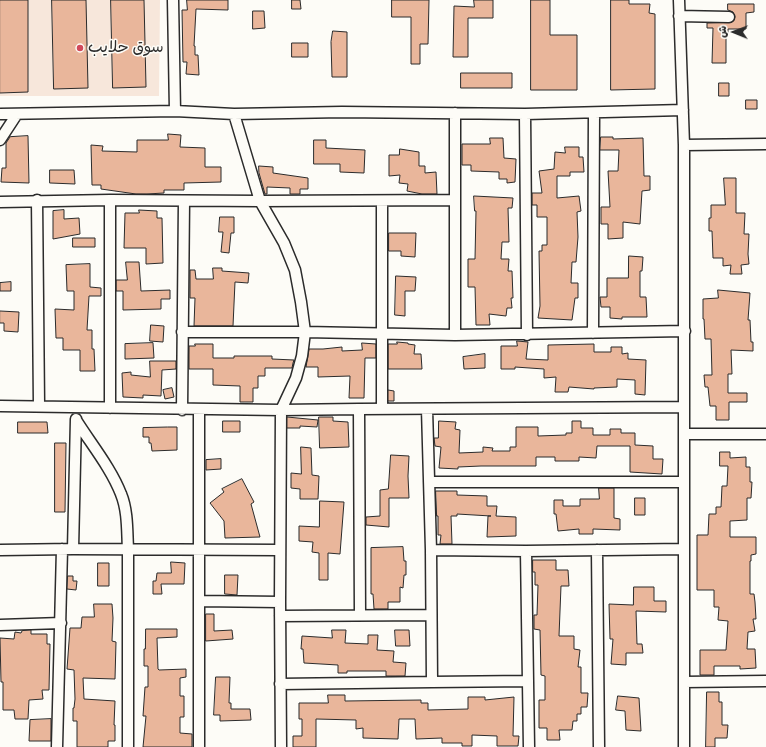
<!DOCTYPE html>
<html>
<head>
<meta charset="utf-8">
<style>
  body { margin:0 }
  #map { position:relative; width:766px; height:747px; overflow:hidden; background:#fdfcf7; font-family:Caveat,"Playpen Sans Arabic",sans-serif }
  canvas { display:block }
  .north { position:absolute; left:714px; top:12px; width:40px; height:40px; -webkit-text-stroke:3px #fdfcf7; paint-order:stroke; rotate:271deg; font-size:11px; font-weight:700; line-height:16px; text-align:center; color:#2b2b2b }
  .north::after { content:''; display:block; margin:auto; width:14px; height:18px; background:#2b2b2b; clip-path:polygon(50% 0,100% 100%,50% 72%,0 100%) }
</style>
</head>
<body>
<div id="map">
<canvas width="766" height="747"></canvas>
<div class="north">ش</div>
</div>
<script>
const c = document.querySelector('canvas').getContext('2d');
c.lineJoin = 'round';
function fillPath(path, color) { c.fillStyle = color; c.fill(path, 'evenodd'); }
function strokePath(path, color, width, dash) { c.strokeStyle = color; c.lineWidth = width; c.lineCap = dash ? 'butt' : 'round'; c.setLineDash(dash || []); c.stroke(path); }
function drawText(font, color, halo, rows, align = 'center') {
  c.font = font + ' Caveat,"Playpen Sans Arabic",sans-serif'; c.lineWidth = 3; c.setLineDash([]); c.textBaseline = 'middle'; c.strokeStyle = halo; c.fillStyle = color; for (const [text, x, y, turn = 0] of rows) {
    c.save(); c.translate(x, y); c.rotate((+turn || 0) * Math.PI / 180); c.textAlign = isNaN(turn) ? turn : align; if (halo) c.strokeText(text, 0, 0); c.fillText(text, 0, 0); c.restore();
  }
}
fillPath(new Path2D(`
  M0 0H160L159 96H0Z`), '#f7e7db');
const building = new Path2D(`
  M0 0H28V92L0 93Z
  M52 0H86L88 88 54 89Z
  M111 0H144L146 87 113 88Z
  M187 0H228V10L196 9 194 46H195V55H198L199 75 186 74 187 62H183L182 10H187Z
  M292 0H300L301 9H292Z
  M392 0H429L428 44H420V64H411V17H392Z
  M474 0H493V18H468V57H453L454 6 474 7Z
  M531 0H550V35H577V90H531Z
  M611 0H629V4H650L649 13 655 14V89L611 90Z
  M728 4H754V12L746 13V29H728V35H726V63H712L713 28H707V23L732 22 735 17 733 12 728 10Z
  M253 11H264L265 28 253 29Z
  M333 31 347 32V77H332L331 42Z
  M292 43H308V57H292Z
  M461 73H512V88H461Z
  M719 83H729V96H719Z
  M746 100H757V109H746Z
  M168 134 181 135 180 147 205 148V167H221V182L184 183V190H164V193L147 194H136L101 189V185H92L91 145 103 146 102 151 137 152V140H168Z
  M28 136 29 183 1 182 2 168H6V143L10 137Z
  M601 137H613V139L643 138 644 176H650V190L642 191 640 224 623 222V238L608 239V224H601V207H610L608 171H618L619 150H600Z
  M490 138H503L504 158 516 159 515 182 507 183V179H499V172L471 171V165H462V144H490Z
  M314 140H326V148L365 150 364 173 340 172V164H314Z
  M565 147H579V157H583L584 172H570V176H557V198L579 196 581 211 577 212 578 237 576 262H572L571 283H578V298H575L572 320 538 318 540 306 539 251H542V245H547V217H537V205H532V193H542L539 171 554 169 555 152 565 153Z
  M400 149 419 152V166H425V173L436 172 437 194H422L407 191 408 184 399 183 400 175 389 176V155H399Z
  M259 166 273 167V173L308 178V189H300V194H290V188L267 187V194H265L259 173Z
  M50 170H74L75 184 50 183Z
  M724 178H736V213H745L744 234H749L748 254 749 264 741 265 742 274H730L731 265 723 266V258H713L712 231H709V218H711V205H725Z
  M474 196 513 198 512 208H508L509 242H502L501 259H509L508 271H512L513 298H511L512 308H507L506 316 489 314 490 325H476L475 287H468V259H475L476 211H475Z
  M64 210V219L79 218 80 234 53 239V211Z
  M139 210 157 211V218H162L163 263 146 264V248H124L125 213H139Z
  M220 217H234V233H231L229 253 221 252 223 232H219Z
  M389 233H416L415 257 401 256V251H389Z
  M73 238H95V247H73Z
  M629 256 643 257 642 271H640V297H646L647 317H622V319L610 318V307H601L600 297H607V278H628Z
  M126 262H139L141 291 170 290V299H161V309L123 310V291H116V280H127Z
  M90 264V287L101 288V296H89L87 330H92V349H94L95 371H80V350H63V338H56L55 309 74 310V291H67L66 265Z
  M213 268H222V271L249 273 248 283 235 282 233 326H194L195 298H190V270H195L196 279H213Z
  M396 276 416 277 415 291H405V316L395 315Z
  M11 282V291H0V283Z
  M718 290 750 293 748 320H750L751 342H753V351L731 350 732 374H728V393H747V402H729V420H716V406H710L708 387H705L704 375H712L711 339H705L704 319H703V299L718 298Z
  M0 311 19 312 18 332 4 331V323H0Z
  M151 325 164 326 163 342 150 341Z
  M517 341 528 342 526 359 548 360V345L594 344V352H611V347H622V354L628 353V359L646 360 645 395 635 394V380L617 379V387L594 388V389L569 387 568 392H555L556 377 544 378V369L515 367V369H501V346H517Z
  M397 342 408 343V344L415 345 414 354H421L422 369H388V344H397Z
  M153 343 154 358 125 359V344Z
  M362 343 376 344V358H365L364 398H349L350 376 318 377V367H306L309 349H323L342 347V351L362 350Z
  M195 344H213V358H234V356H272V359L294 360 293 363 292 368H265V376H258V388H253V402H240V386L213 385V369H189V346H195Z
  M485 354V368L464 369 463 357Z
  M150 361H176V369L162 370 161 396 143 395V398L123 397 122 373 131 372V375L150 377Z
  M172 388 174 397 165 399 163 390Z
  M388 390 394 391V401H388Z
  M287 417 318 420 317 427 300 426V428H287Z
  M319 417H333V421L348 422 349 447 320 448Z
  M223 421H240V432H223Z
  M439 421 456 422 455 429 460 430 459 453 483 452V447L493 448 492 451H510V447H516V427H538V436L566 435V433H572V421H581V428H593V435H610V429H621V433H635V445L653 446V459H663L662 474 630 472V446H597L596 458 579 457V461H555V457H536V466H481L458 467V469L439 468 441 447 435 446 434 438H438Z
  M18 422H47L48 433H18Z
  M168 427H177V450L152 451 151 443H149V437H143V428Z
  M55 443H66L65 512H55Z
  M301 447 311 448 312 475 319 476 318 499H300V489L291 488V473L301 474Z
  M720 452H730V458L746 457V467H750V482H752L751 498H747V520L730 521V537H756V554L751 555V561H750V594H754L755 602 756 619H753L755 631 748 632 747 649H755L756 668 740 669V666H714V675H700V650H726L728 621 718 620 719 607H714V590H697V535H708L709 514H716V507H721L722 486H727L728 466H720Z
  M391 455 409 456 408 476 409 498H389V527L366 525V517L380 516V490L388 489Z
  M221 459V469L206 470V460Z
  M242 479 254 502 251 504 260 537 225 538 224 521 210 503 224 492 222 489Z
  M599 488H614V518L620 519V530L593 529V534H579V529L558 531 556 514H554V500H563V506H580V499H599Z
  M436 491H457V495L487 496V506H497L496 516 516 517V536L487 537 488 516H491L457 514V516H451L452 544H440L441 535H438V516H437Z
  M635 498H645V515H635Z
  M320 501 344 502 340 554 328 553V580H319V553L312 552 313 542 299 541V526L319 527Z
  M403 547 404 561H406V575H404L403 588 400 587V602H388V609H374L373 594H371V548Z
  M533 560H556V570H568L569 586H561L559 636H574V649L580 650 578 667H581V693H588L587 707H581V714H577V721H573L572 730H559L560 740H547V728H539V700H545V676L541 675 540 630 534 629V615H537L538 585H535V572H533Z
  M171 562 185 563 184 584H161L162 594H153V581H156L157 573H171Z
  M98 563H109V586H98Z
  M225 575H238L237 595 225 594Z
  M68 576H73V581H77L76 590 67 589Z
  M634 587H654V601H666V612L636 611 637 644H642L643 653H626V665L611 664 613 639H610L609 604 633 605Z
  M94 604H112L113 618 112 641 116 642 115 679 83 678 84 699 115 701 114 725H115V741H108V747H77V721H73V708H74L75 699 74 670 67 669 70 628H81L82 617H94Z
  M206 614H214V631L232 630 233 639 206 641Z
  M146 629H177V637L157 638 158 669 159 670 186 669V677L180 678V696H184V717H180V733L192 734V747H143L146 716H143L145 687H148V666H144V649H145Z
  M31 630V634H47V644H50L49 690H42L43 699 29 700 28 719H15L14 710H3V682H1L0 638 14 639 15 632 21 633 22 631Z
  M332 630H346L345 643 368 644V635H378L377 650 394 651 393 662 406 663 405 676H386V671H347V673H338V665L304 663 303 649H301L302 636 332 638Z
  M395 630H409L410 646H396Z
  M216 677H230L229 703H231V709H250L251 720 220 721V715H214Z
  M707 692H719V702H722V725H728L727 738H715V747H706Z
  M328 695H345V701L421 700V703H428V710L468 709V697H485V700L514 697 513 736H519L518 746H497V736L472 735V746H462V743H442V738L416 739 415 719H399L398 739 363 738V728L356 729V720L316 719V747H293V736H302V719H299V703H328Z
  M618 696 639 698 641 731 626 730 625 711 616 710Z
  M51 719V741H29L30 720Z`);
fillPath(building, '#e9b69b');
strokePath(building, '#2b2b2b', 1);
const minor = new Path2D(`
  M173 0 175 111
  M679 0 684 145V747
  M679 16 729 17
  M455 113V335
  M0 114 175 111 234 114 342 112 525 114 683 110
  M234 114 260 201 284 243 295 270 301 302 305 332 302 356 296 378 281 410 280 602 281 747
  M525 114 527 335
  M0 140 17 114
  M684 145 766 144
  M37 200 39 405
  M110 200V408
  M0 202 110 200 260 201 455 200
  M182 332H305L455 335 685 331
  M593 333 594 113
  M0 406 281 410 359 409 684 407
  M382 408V201
  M359 409 360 615
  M182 410 184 201
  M76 420C91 444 111 468 121 494 128 511 127 532 128 549V747
  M684 434H766
  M429 482H683
  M73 549 76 419
  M0 550 73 549 280 550
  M431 550 526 551 684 549
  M597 550 599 747
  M526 551 529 747
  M199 601 280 602
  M280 616 431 615
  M0 625 61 623
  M432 682 528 681
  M684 682 766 681
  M280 684 432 682 431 550 427 409
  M57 747 62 549
  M199 747V410`);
strokePath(minor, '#2b2b2b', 13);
strokePath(minor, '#fdfcf7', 10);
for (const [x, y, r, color] of [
  [80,48,4,"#d1495b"]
]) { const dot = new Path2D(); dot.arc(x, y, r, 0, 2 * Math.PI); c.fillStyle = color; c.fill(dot); strokePath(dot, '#fdfcf7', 1.5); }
drawText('16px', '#2b2b2b', '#fdfcf7', [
  ["سوق حلايب",88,48]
], 'left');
</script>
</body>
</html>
